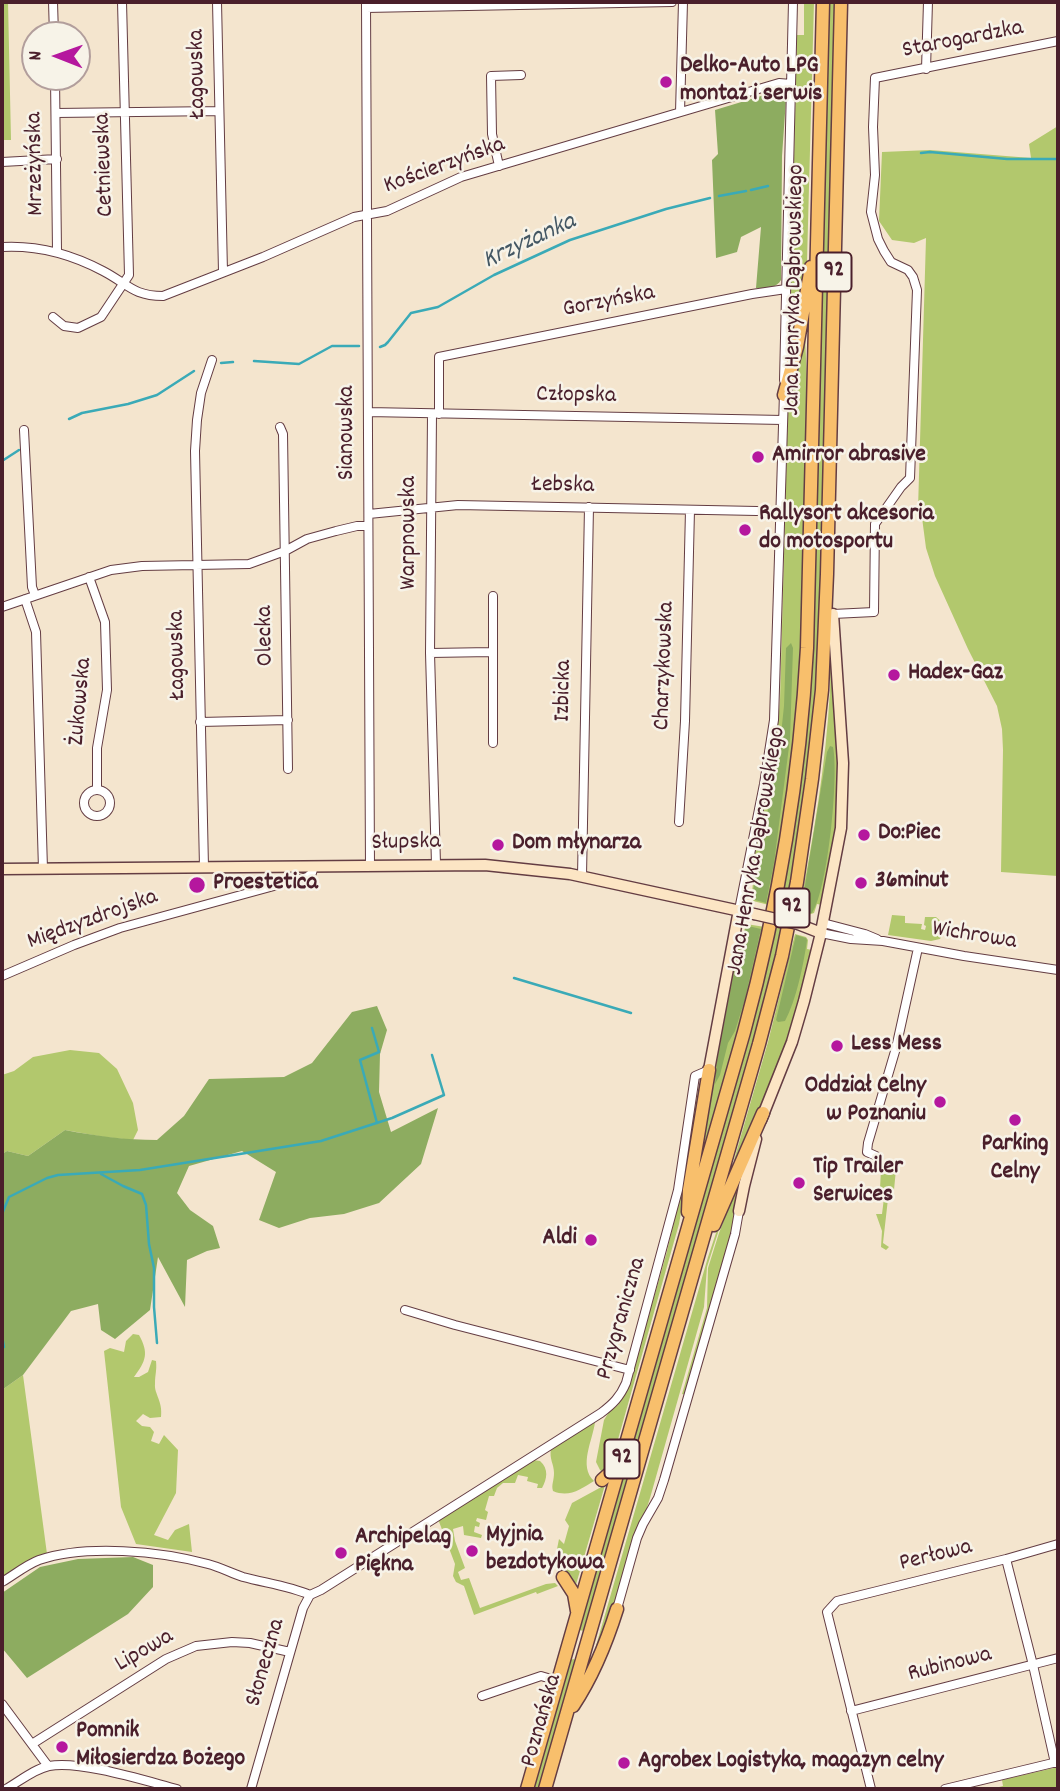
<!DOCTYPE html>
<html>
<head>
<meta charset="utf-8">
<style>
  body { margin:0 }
  #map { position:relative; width:1060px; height:1791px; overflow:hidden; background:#f4e5ce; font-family:Dekko,sans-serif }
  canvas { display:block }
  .frame { position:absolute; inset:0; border:4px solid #4a1f2b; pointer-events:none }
  .north { position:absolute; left:21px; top:21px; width:70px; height:70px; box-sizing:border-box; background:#f7f3e8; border:2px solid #b29e9c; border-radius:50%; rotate:271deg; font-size:19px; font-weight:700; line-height:28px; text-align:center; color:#4a1f2b }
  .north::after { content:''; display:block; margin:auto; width:24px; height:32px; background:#b5179e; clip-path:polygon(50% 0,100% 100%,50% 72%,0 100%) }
</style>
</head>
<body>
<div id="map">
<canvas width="1060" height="1791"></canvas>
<div class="frame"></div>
<div class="north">N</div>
</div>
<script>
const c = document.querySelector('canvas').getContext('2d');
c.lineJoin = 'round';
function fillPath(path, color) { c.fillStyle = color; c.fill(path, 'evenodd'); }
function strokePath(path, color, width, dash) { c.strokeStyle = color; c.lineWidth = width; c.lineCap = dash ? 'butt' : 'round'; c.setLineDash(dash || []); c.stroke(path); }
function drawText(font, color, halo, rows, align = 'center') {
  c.font = font + ' Dekko,sans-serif'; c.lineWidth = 5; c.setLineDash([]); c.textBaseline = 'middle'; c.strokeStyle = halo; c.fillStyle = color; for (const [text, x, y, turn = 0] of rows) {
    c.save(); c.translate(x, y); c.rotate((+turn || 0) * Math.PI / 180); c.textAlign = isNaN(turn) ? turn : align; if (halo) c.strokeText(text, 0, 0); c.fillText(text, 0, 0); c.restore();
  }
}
fillPath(new Path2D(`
  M2 2H8L11 140H2Z
  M804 2H814L807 261 805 285 789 360 797 35H804Z
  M829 2H836L822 600C818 673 813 746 802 819 792 885 778 950 762 1014L584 1631 579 1630 729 1106 801 773Z
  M1058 126V876L1001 872 1003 750 1002 729 997 706 968 649 935 576 926 548 921 510 918 509 926 238 914 243 892 240 879 221 882 152 930 150 1031 158 1029 144Z
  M805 335 808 407 801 667 787 800 769 905 753 901C751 896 753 886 753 881L749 880 776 747 780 700 788 407Z
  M830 636 840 758 838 821 822 905 817 904 814 913 808 915 799 912C813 839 826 764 830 690 831 672 829 654 830 636Z
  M892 915 905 916V923L922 924 921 929 925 930 926 926 924 925 925 917H936L943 923 944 932 940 939 931 941 888 935Z
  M746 924 765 927 758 959 694 1191 717 1046 737 941 742 939Z
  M795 934 806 937 808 940 807 949 812 950 803 990 780 1066 736 1162 734 1160 768 1042Z
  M70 1050 99 1053 117 1069 133 1103 138 1130 133 1140 104 1137 65 1130 28 1156 7 1151 2 1154V1075L14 1071 33 1057Z
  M699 1085 702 1092 679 1224 615 1450 603 1472 600 1470 596 1462 604 1420 609 1412 618 1405 628 1388 666 1255 682 1189Z
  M885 1168 896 1169 894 1190H889L883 1243 889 1247 886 1250 881 1247 882 1231 876 1214H882L885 1190 880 1189 881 1169Z
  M741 1188 733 1231 686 1395 682 1394 707 1308 708 1268 719 1233 736 1189Z
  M723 1217 707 1267 704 1307 650 1498 615 1609 585 1684 708 1257 721 1218Z
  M133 1334 139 1335C149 1353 146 1361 134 1377H139L148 1372 152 1360 156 1361C157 1371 155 1374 155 1384 154 1394 163 1401 161 1417L150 1418 143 1414 136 1421 142 1426 150 1427 154 1432 151 1441 159 1444 164 1435 178 1450 176 1493 154 1535 168 1540 175 1530 189 1524 192 1552 136 1544 121 1507 104 1351 110 1348 124 1352 126 1341Z
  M23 1375 47 1554 34 1559 2 1579V1390Z
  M595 1422C593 1440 578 1466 594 1481 581 1489 569 1498 553 1491 551 1485 554 1481 554 1473 554 1464 549 1459 551 1449Z
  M533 1460 540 1461C549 1469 547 1479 542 1488H537L538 1484 527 1481 528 1477 518 1475 515 1483H503L497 1488 494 1496H489L485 1510 488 1512 486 1520 477 1518 476 1521 480 1523 479 1527 475 1526 474 1532 482 1535 481 1538 464 1535 463 1526 453 1529 455 1541 465 1568 458 1572 461 1580 469 1578 480 1608 546 1584 555 1583 558 1586 537 1594 536 1592 474 1615 464 1586 456 1582 453 1576 455 1564 438 1519Z
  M605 1485 575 1588 557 1555V1549L559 1539 564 1544 569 1526 565 1520 572 1503Z
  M574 1659 576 1663 540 1789H532L569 1660Z
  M1058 1767V1789H991L1003 1786 1002 1780Z`), '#b2c86d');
fillPath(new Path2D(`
  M781 90 786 99 782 156 781 280C776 289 765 288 756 288L761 227 741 237 737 252 716 258 712 160 718 154 715 110Z
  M791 643 793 648 790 739 774 863 766 903 755 900 753 891 780 744 784 706 786 648Z
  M830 746 833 747C839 775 828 890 812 913H805L801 910 827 752Z
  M748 926 761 929 745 999 735 1031 728 1043 720 1075 715 1084 717 1062 740 941 743 940 745 929Z
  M796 935 806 938 807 940C804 963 796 1001 785 1021L778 1022 776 1020Z
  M377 1006 387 1030 380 1054 379 1092 391 1132 438 1108 421 1164 379 1203 344 1214 310 1218 279 1228 259 1220 276 1172 242 1151 189 1166 177 1193 190 1210 213 1226 220 1248 207 1251 187 1260 185 1307 158 1257 150 1310 115 1339 101 1330 98 1304 71 1311 23 1375 2 1390V1154L7 1151 28 1156 65 1130C96 1136 125 1140 157 1140L184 1116 209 1079 284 1077 312 1063 352 1012Z
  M133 1557 153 1565V1587L128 1614 27 1678 2 1648V1593L40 1567 78 1559Z`), '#8dac60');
strokePath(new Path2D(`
  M921 153 930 152 1007 159H1058
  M751 190 768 186
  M719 196 746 191
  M380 347 385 345 388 342 411 313 438 307 494 275 570 240 666 209 710 198
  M254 361 299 364 332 346H359
  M221 363 233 362
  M69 419 82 413 128 404 157 395 194 371
  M2 461 19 450
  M514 978 631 1013
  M372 1028 379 1052 360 1060 377 1123
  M101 1174 123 1186 142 1194 146 1205 149 1244 154 1268V1307L157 1343
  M2 1214 9 1197 47 1178 58 1175 140 1170 321 1141 392 1118 444 1095 432 1055
  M2 1336 4 1347`), '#3aaab7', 2.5);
const street = new Path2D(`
  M53 2 54 35
  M217 2 223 272
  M366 2 370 865
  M366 8 672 2
  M926 69 928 2
  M55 77 57 251
  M680 112 683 2
  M56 113 219 111
  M2 162 57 159
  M499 166 492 134 491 76 521 75
  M2 247C39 245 71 254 103 271 128 284 133 296 163 296L263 257 354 217 387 211 461 177 779 83 791 84
  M53 317 64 326 78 328 101 317 129 275 122 2
  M784 380 793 2
  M368 412 783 420
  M432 414 430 653 436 864
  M439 414V357L752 294 786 289
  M280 427 283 434 288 769
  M24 430 32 587 35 595
  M369 514 458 505 757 511
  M89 577 105 622 107 690 97 748V790
  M493 596V743
  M25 599 36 632 43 869
  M2 607 111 570 142 566 249 564 285 551 307 539 336 531 357 526H368
  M833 614 874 612 875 524 901 487 910 478 917 290 913 277 908 270 891 262 884 251 878 239 871 212 875 175 873 127 875 78 1058 41
  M430 653 492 652
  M200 722 288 720
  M84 803a13 13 0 1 1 26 0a13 13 0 1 1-26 0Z
  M679 822 685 721 690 510
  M204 867 195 451 197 420 201 393 212 360
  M582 876 589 507
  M739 910 764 784 774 720 784 393
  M823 923 865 934 877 939
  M821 933 851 939 883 941 964 956 1058 970
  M2 976 74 945 120 928 307 877 312 873 314 866
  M876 1156 867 1152 868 1143 896 1048 918 948
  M405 1310 455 1325 630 1370
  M1006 1559 1033 1665 1055 1763
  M2 1582C14 1575 26 1565 39 1560 86 1544 160 1551 208 1564 220 1567 231 1573 243 1577 265 1583 289 1586 310 1595
  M617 1609 637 1538 643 1524 658 1498 664 1480 735 1234 739 1211
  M482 1696 541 1676 558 1681
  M2 1704 48 1766
  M851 1711 1058 1658
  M32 1744 166 1659 196 1646 232 1642 250 1643 290 1652
  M6 1789C20 1781 34 1769 49 1766 80 1760 146 1781 177 1789
  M251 1789 303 1608 310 1595 321 1590 601 1413C613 1404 620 1397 626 1383L678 1190 695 1076 709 1070
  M871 1789 827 1612 837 1601 1006 1559 1058 1544
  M945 1789 1057 1762`);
const secondary = new Path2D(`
  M2 869 485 865 570 874 754 914
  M798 924 821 933
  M709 1070 739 910
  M761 1120 792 1042 804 1001 820 937 841 828 843 763 833 614
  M739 1211 744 1186 756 1139`);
const primary = new Path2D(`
  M784 395 797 347 811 267
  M688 1212 689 1190 709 1070
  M714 1225 763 1113
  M602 1480 620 1464
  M563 1577 574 1594 577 1611
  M573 1706C593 1676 606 1644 617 1609
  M527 1789 744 1032C778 907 800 778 807 648L823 2
  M545 1789 759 1044 782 956 797 882 812 779 822 690 827 574 841 2`);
strokePath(street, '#643d43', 10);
strokePath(secondary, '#643d43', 13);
strokePath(primary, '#643d43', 15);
strokePath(street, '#fff', 8);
strokePath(secondary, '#fce5c4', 10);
strokePath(primary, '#f8bf6c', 12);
const secondaryBridge = new Path2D(`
  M754 914 798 924`);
strokePath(secondaryBridge, '#643d43', 13, []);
strokePath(secondaryBridge, '#fce5c4', 10);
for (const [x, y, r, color] of [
  [666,82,7,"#b5179e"],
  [758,457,7,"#b5179e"],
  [745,530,7,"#b5179e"],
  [894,675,7,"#b5179e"],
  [864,835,7,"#b5179e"],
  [498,845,7,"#b5179e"],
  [861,883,7,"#b5179e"],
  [197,885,9,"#b5179e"],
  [837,1046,7,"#b5179e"],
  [940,1102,7,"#b5179e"],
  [1015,1120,7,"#b5179e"],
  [799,1183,7,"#b5179e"],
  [591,1240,7,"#b5179e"],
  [472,1551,7,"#b5179e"],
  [341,1553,7,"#b5179e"],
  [62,1747,7,"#b5179e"],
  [624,1763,7,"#b5179e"]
]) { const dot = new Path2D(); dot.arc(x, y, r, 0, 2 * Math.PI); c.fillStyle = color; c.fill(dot); strokePath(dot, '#f7f3e8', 2.5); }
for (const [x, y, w] of [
  [834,272,35],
  [792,908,35],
  [622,1459,35]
]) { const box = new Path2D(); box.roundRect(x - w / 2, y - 19.5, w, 39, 5); c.fillStyle = '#f7f3e8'; c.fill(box); strokePath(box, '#4a1f2b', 2); }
drawText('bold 23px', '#4a1f2b', null, [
  ["92",834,272],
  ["92",792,908],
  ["92",622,1459]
]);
drawText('24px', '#4a1f2b', '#f7f3e8', [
  ["Starogardzka",963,41,-11],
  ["Łagowska",199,74,-91],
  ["Mrzeżyńska",37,164,-91],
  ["Cetniewska",106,165,-92],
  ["Kościerzyńska",445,167,-20],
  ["Jana Henryka Dąbrowskiego",796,290,-89],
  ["Gorzyńska",609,303,-11],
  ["Człopska",576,397,1],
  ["Sianowska",349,433,-90],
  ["Łebska",563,487,1],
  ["Warpnowska",411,533,-90],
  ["Olecka",267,636,-91],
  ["Łagowska",179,655,-91],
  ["Charzykowska",666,666,-88],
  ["Izbicka",565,691,-89],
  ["Żukowska",82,702,-85],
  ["Słupska",406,844,-1],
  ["Jana Henryka Dąbrowskiego",758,851,-80],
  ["Międzyzdrojska",93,921,-20],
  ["Wichrowa",974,937,9],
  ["Przygraniczna",623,1319,-74],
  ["Perłowa",936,1557,-14],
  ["Lipowa",145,1652,-30],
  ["Słoneczna",267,1663,-74],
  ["Rubinowa",950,1666,-14],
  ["Poznańska",543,1721,-74]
]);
drawText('bold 24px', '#4a1f2b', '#f7f3e8', [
  ["Delko-Auto LPG",680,68],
  ["montaż i serwis",680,96],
  ["Amirror abrasive",772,457],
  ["Rallysort akcesoria",759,516],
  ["do motosportu",759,544],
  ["Hadex-Gaz",908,675],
  ["Do:Piec",878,835],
  ["Dom młynarza",512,845],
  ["36minut",875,883],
  ["Proestetica",213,885],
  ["Less Mess",851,1046],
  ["Oddział Celny",926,1088,"right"],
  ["w Poznaniu",926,1116,"right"],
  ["Parking",1015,1146,"center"],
  ["Celny",1015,1174,"center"],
  ["Tip Trailer",813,1169],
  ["Serwices",813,1197],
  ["Aldi",577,1240,"right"],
  ["Myjnia",486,1537],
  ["bezdotykowa",486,1565],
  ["Archipelag",355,1539],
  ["Piękna",355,1567],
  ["Pomnik",76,1733],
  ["Miłosierdza Bożego",76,1761],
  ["Agrobex Logistyka, magazyn celny",638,1763]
], 'left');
drawText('italic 26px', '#445763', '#f7f3e8', [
  ["Krzyżanka",530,243,-25]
]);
</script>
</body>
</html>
